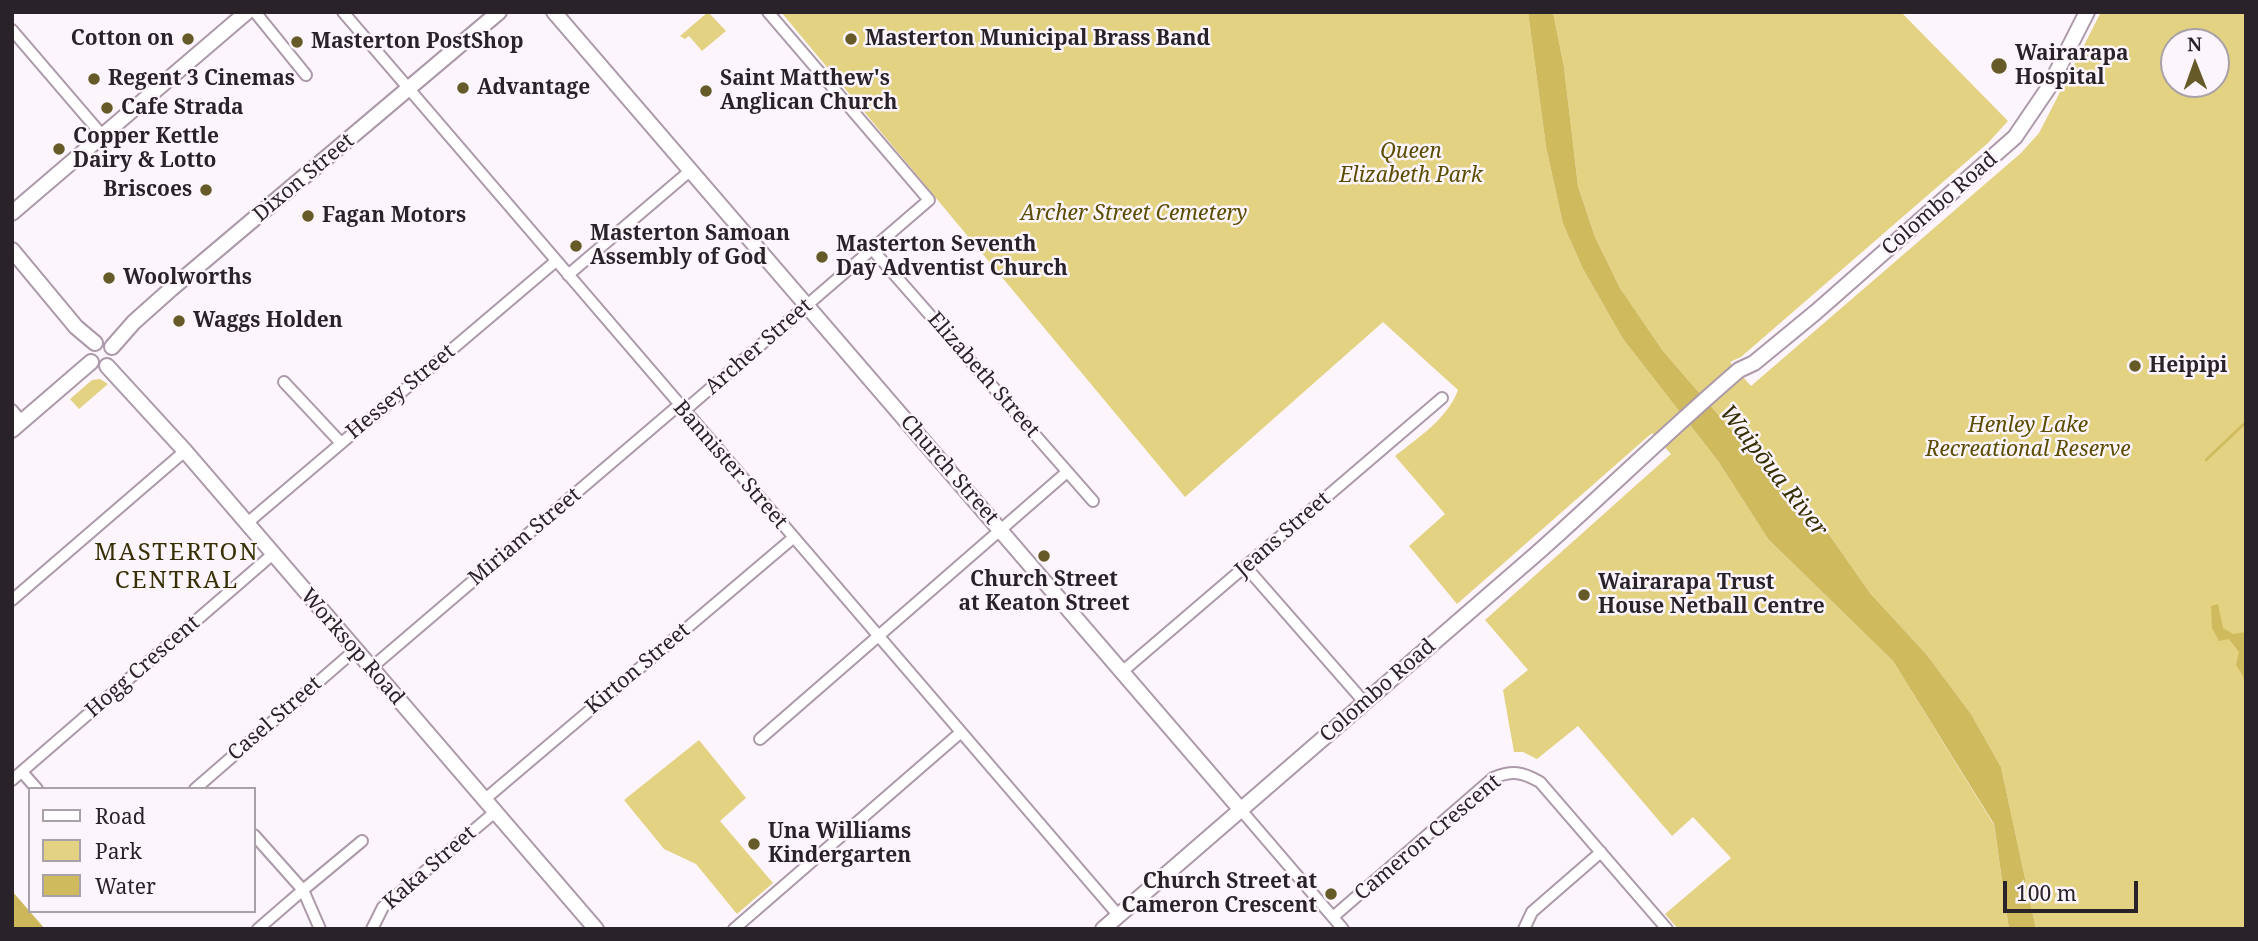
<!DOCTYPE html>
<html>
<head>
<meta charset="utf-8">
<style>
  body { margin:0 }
  #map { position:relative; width:2258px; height:941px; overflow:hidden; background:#fdf5fc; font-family:"Noto Serif",serif }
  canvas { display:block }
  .frame { position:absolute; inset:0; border:14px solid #292228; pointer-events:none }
  .legend { position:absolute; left:28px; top:787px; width:228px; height:126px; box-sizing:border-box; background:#fdf5fc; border:2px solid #a8a1a7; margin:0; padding:9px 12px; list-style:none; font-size:21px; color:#292228 }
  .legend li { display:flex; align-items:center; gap:14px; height:35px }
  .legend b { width:35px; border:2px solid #a8a1a7 }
  .north { position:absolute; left:2160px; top:28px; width:70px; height:70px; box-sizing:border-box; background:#fdf5fc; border:2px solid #a8a1a7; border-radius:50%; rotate:359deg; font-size:19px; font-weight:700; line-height:28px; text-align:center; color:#292228 }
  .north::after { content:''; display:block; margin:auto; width:24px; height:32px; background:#665b28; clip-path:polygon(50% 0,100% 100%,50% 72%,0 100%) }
  .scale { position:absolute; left:2003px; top:881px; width:135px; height:32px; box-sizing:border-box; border:4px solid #292228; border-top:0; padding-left:9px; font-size:21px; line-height:24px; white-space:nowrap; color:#292228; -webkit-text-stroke:5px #fdf5fc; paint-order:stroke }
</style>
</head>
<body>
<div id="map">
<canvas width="2258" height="941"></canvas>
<div class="frame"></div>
<ul class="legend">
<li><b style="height:9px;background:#fff"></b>Road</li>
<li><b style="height:19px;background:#e4d283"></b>Park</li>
<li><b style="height:19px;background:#cfba5d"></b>Water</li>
</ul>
<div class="north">N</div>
<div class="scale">100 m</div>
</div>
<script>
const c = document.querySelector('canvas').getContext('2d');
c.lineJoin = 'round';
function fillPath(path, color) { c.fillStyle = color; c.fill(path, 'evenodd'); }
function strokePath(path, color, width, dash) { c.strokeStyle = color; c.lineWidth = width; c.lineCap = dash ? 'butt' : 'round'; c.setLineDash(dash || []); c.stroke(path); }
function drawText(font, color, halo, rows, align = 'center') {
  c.font = font + ' "Noto Serif",serif'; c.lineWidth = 5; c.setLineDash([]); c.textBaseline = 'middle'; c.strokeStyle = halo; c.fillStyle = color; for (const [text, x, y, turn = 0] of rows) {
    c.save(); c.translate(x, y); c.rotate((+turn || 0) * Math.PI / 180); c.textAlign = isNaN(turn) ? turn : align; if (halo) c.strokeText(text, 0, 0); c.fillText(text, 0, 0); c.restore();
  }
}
fillPath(new Path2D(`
  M708 12 726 31 702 51 689 36 685 39 680 36Z
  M781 12H1528L1546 147 1563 224 1583 269 1623 339 1718 461 1768 539 1893 661 1994 825 2009 929H1678L1665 914 1731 858 1693 817 1672 836 1578 726 1537 759 1523 752H1514L1503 690 1528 670 1485 620 1671 454 1652 433 1457 604 1409 546 1445 514 1395 456C1418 438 1448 418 1458 390L1383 322 1185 497Z
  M1553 12H1901L2008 121 1988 143 1741 357 1730 362 1751 386 2021 153 2039 133 2101 12H2246V929H2036L2001 767 1971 714 1927 655 1870 593 1828 533 1794 502 1663 351 1620 288 1595 237 1578 186 1564 67ZM2174 42H2216V84H2174Z
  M100 379 108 384 79 409 70 399 92 380Z
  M699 740 746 798 720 821 773 883 737 914 696 864 664 849 624 800Z`), '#e4d283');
fillPath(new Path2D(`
  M12 891 45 929H12Z`), '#ccb85a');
fillPath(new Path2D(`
  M1528 12H1553L1564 67 1578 186 1595 237 1620 288 1663 351 1794 502 1828 533 1870 593 1927 655 1971 714 2001 767 2036 929H2009L1994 824 1893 661 1768 539 1718 461 1623 339 1583 269 1563 224 1546 147Z
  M2218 604 2223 628 2233 634 2246 632V689L2243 676 2236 665 2239 652 2229 639 2219 641 2212 628 2211 606Z`), '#cfba5d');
strokePath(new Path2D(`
  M2206 460 2246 422`), '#cfba5d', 2.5);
const street = new Path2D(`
  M255 12 306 75
  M343 12 1119 916
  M12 30 102 135
  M872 249 1093 501
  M568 275 691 170
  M284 382 341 443
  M12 410 22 422
  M684 411 929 200 768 12
  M246 524 556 261
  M1246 567 1365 703
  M12 600 185 451
  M371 668 679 405
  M1123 671 1442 398
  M760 739 1067 472
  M22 772 37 789
  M12 780 273 554
  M195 789 355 650
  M484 800 793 538
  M1241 810 1343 929
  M254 835 303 890 258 929
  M1333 917 1493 778C1513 770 1522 772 1540 782L1667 929
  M320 929 303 890 362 841
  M372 929 383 907 495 812
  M734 929 960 733
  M1524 929 1532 912 1601 852`);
const secondary = new Path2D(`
  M554 12 1241 810
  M12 213 247 12
  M12 250 76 327 95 343
  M112 347 134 322 171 289 499 12
  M107 366 185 451 596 929
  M12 430 91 362
  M1103 929C1248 805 1392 680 1535 555 1604 494 1669 430 1739 370L1754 363 1816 312 2015 137 2049 87 2087 12`);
strokePath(street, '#ac99a9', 14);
strokePath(secondary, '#ac99a9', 18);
strokePath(street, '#fff', 10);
strokePath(secondary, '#fff', 14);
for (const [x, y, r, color] of [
  [188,39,7,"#665b28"],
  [851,39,7,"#665b28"],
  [297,42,7,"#665b28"],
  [1999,66,9,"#665b28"],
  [94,79,7,"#665b28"],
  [463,88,7,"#665b28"],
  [706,91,7,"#665b28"],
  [107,108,7,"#665b28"],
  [59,149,7,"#665b28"],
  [206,190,7,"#665b28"],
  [308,216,7,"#665b28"],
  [576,246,7,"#665b28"],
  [822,257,7,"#665b28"],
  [109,278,7,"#665b28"],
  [179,321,7,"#665b28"],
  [2135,366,7,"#665b28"],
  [1044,556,7,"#665b28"],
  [1584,595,7,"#665b28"],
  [754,844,7,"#665b28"],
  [1331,894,7,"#665b28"]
]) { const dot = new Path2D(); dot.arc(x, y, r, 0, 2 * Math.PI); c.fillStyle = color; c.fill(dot); strokePath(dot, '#fdf5fc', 2.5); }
drawText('bold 21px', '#292228', '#fdf5fc', [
  ["Cotton on",174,39,"right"],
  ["Masterton Municipal Brass Band",865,39],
  ["Masterton PostShop",311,42],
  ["Wairarapa",2015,54],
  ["Hospital",2015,78],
  ["Regent 3 Cinemas",108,79],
  ["Saint Matthew's",720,79],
  ["Anglican Church",720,103],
  ["Advantage",477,88],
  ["Cafe Strada",121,108],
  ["Copper Kettle",73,137],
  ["Dairy & Lotto",73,161],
  ["Briscoes",192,190,"right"],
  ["Fagan Motors",322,216],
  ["Masterton Samoan",590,234],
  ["Assembly of God",590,258],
  ["Masterton Seventh",836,245],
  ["Day Adventist Church",836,269],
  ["Woolworths",123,278],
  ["Waggs Holden",193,321],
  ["Heipipi",2149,366],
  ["Church Street",1044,580,"center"],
  ["at Keaton Street",1044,604,"center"],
  ["Wairarapa Trust",1598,583],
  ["House Netball Centre",1598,607],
  ["Una Williams",768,832],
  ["Kindergarten",768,856],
  ["Church Street at",1317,882,"right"],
  ["Cameron Crescent",1317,906,"right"]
], 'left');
drawText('italic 21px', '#5b4d00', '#fdf5fc', [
  ["Queen",1411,152],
  ["Elizabeth Park",1411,176],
  ["Archer Street Cemetery",1134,214],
  ["Henley Lake",2028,426],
  ["Recreational Reserve",2028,450]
]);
drawText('21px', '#292228', '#fdf5fc', [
  ["Dixon Street",304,178,-40],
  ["Colombo Road",1940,204,-41],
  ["Archer Street",759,347,-41],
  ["Elizabeth Street",983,375,49],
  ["Hessey Street",401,392,-40],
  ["Bannister Street",730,465,49],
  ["Church Street",949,470,49],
  ["Jeans Street",1283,535,-41],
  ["Miriam Street",525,537,-40],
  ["Worksop Road",352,647,49],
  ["Hogg Crescent",143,667,-41],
  ["Kirton Street",638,669,-40],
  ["Colombo Road",1378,691,-41],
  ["Casel Street",275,719,-41],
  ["Cameron Crescent",1428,838,-40],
  ["Kaka Street",430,868,-41]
]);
drawText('italic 23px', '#362e03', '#fdf5fc', [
  ["Waipōua River",1773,471,52]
]);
c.letterSpacing = '2px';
drawText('24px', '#383004', '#fdf5fc', [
  ["MASTERTON",177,553],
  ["CENTRAL",177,581]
]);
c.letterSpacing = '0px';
</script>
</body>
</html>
